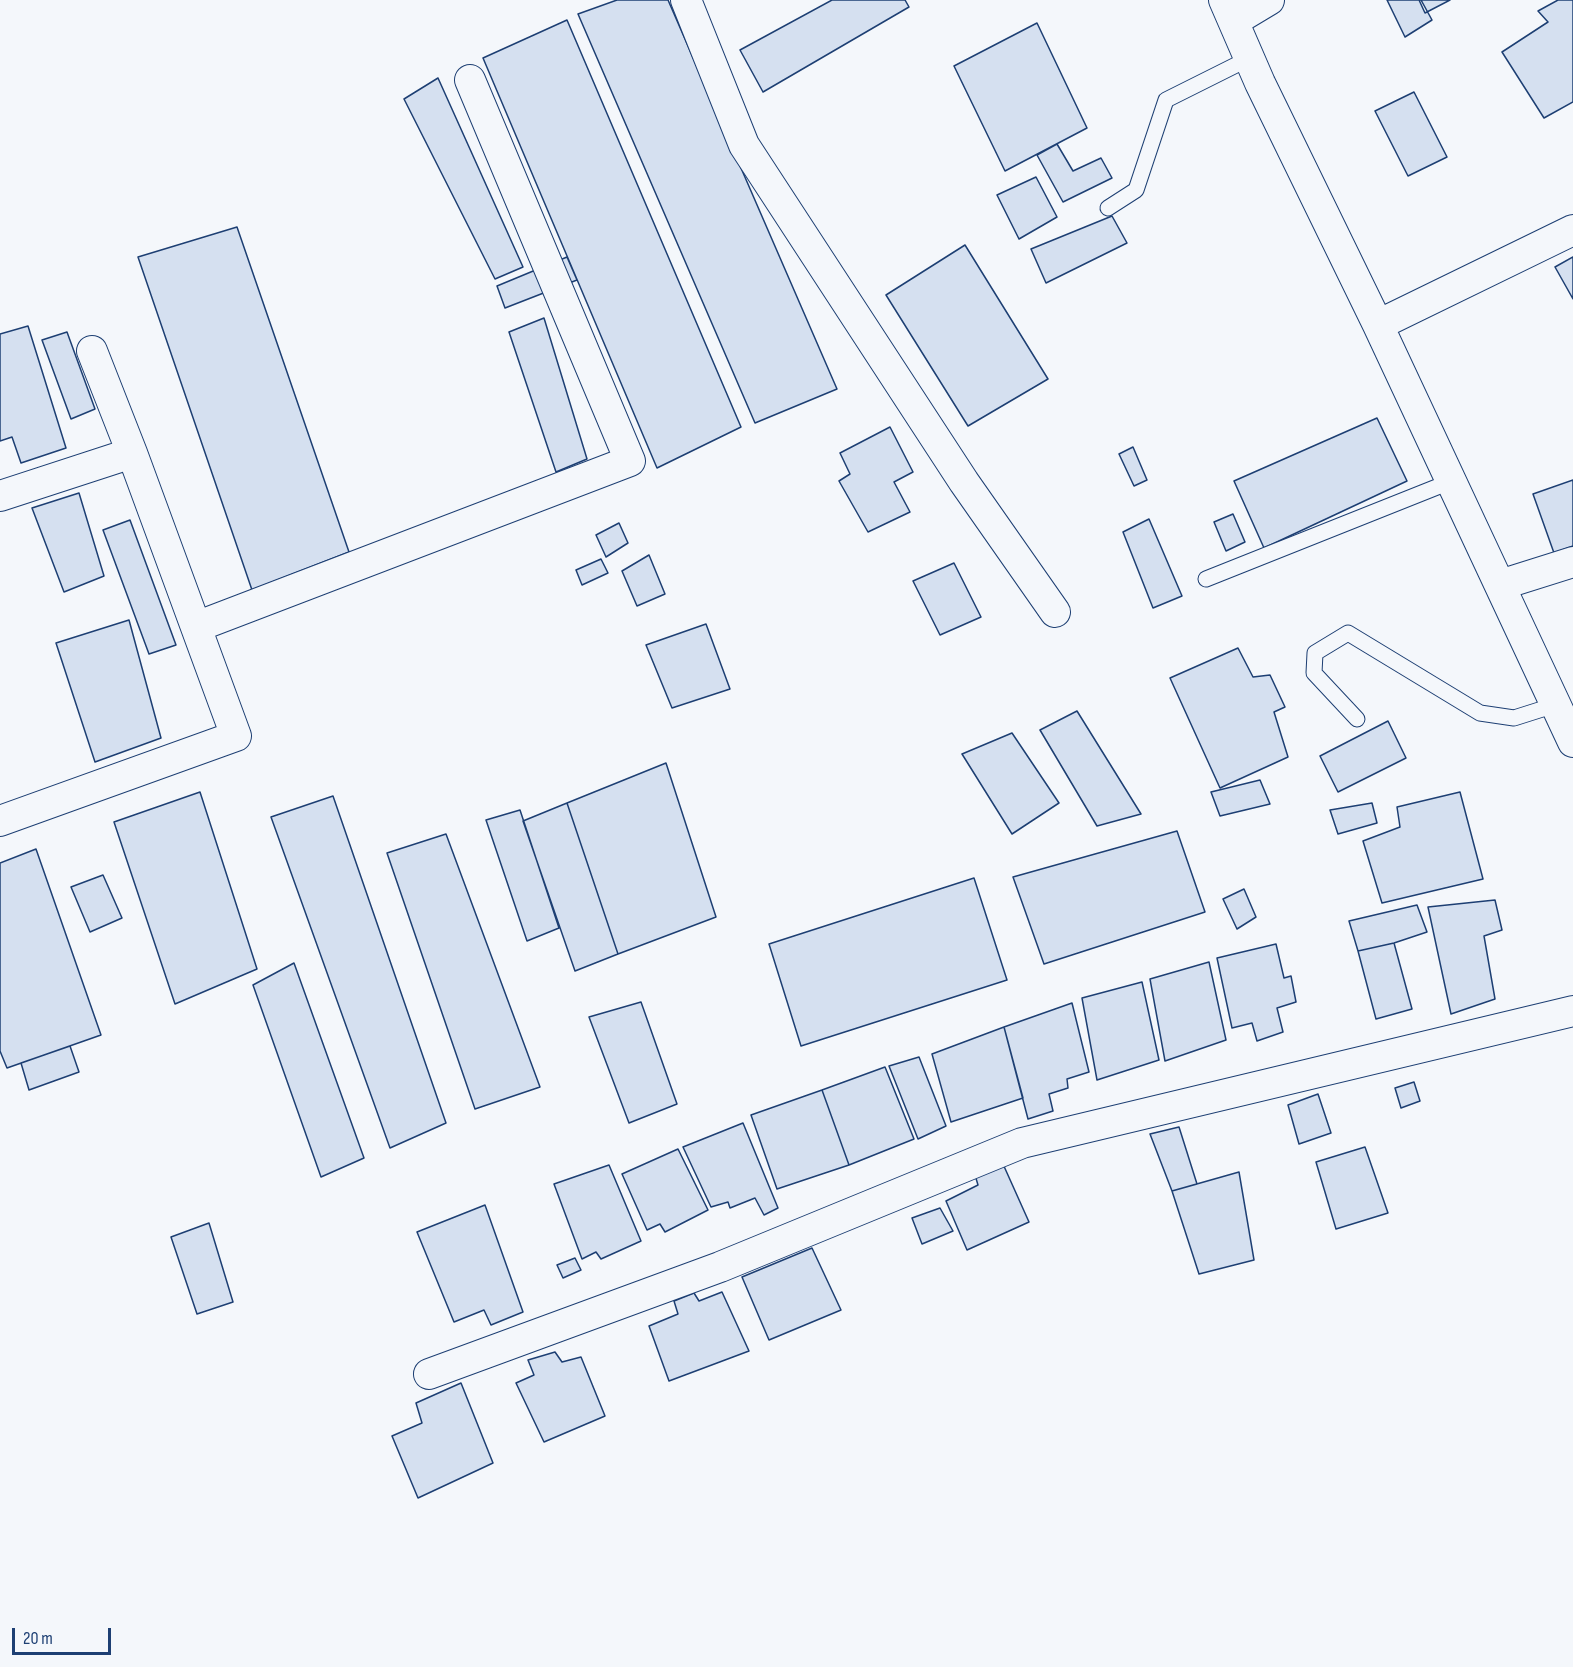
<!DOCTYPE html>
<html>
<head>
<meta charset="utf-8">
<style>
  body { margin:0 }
  #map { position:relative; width:1573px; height:1667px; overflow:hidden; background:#f4f7fb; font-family:"Sofia Sans Condensed",sans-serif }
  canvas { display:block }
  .scale { position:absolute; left:12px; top:1628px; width:99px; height:27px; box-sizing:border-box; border:3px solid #1d3f73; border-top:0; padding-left:8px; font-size:18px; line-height:21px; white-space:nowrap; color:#1d3f73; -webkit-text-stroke:4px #f4f7fb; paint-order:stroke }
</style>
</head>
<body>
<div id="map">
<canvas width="1573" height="1667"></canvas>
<div class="scale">20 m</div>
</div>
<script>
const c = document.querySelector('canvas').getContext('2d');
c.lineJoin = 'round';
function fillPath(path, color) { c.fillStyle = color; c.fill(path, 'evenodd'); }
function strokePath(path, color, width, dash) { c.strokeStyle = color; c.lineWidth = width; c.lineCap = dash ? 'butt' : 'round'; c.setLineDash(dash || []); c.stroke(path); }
const building = new Path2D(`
  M617 0H668L837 389 755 423 578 14Z
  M832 0H905L909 7 763 92 740 50Z
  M1387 0H1421L1432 20 1405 37Z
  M1419 0H1450L1425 13Z
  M1558 0H1573V102L1544 118 1502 52 1548 22 1538 11Z
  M567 20 741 427 657 468 483 58Z
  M1037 23 1087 128 1005 171 954 66Z
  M438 78 523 267 495 279 404 99Z
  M1414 92 1447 157 1408 176 1375 111Z
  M1057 144 1073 171 1101 158 1112 178 1063 202 1037 155Z
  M1036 177 1057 217 1019 239 997 195Z
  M1112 216 1127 243 1046 283 1031 249Z
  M237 227 349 552 252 590 138 257Z
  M965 245 1048 379 968 426 886 295Z
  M567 257 577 280 505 308 497 286Z
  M1573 257V299L1555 267Z
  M544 318 587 459 556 472 509 332Z
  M28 326 66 448 21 463 12 437 0 441V334Z
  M67 332 95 409 71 419 42 340Z
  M1377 418 1407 481 1264 548 1234 481Z
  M890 427 913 472 894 482 910 512 868 532 839 481 850 474 840 453Z
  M1133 447 1147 480 1134 486 1119 454Z
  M1573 480V546L1554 553 1533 494Z
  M79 493 104 576 64 592 32 508Z
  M1233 514 1245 542 1226 551 1214 522Z
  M1149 519 1182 596 1153 608 1123 532Z
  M130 520 176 645 149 654 103 530Z
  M619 523 628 543 606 557 596 535Z
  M649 555 665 594 637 606 622 571Z
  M601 559 608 573 582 585 576 570Z
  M954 563 981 617 940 635 913 581Z
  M129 620 161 738 95 762 56 643Z
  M706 624 730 689 672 708 646 645Z
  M1238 648 1253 677 1270 675 1285 707 1274 712 1288 757 1220 788 1170 678Z
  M1077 711 1141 814 1097 826 1040 730Z
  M1388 721 1406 758 1338 792 1320 756Z
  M1012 733 1059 803 1012 834 962 754Z
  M666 763 716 917 618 954 567 803Z
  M1260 780 1270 804 1220 816 1211 792Z
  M200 792 257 969 175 1004 114 822Z
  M1460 792 1483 879 1382 903 1363 841 1400 827 1397 807Z
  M333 796 446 1123 390 1148 271 817Z
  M567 803 618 954 575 971 523 821Z
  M1372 803 1377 823 1338 834 1330 810Z
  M520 810 559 928 527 941 486 820Z
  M1177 831 1205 912 1044 964 1013 877Z
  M446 834 540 1087 475 1109 387 853Z
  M36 849 101 1035 7 1068 0 1051V863Z
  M103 875 122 918 90 932 71 887Z
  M974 878 1007 980 801 1046 769 944Z
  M1244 889 1256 917 1237 929 1223 899Z
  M1495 900 1502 930 1484 936 1495 999 1451 1014 1428 907Z
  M1417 905 1427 932 1394 943 1358 951 1349 921Z
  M1394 943 1412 1009 1376 1019 1358 951Z
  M1276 944 1284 978 1291 976 1296 1002 1277 1008 1283 1032 1257 1041 1252 1023 1232 1028 1217 958Z
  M1209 962 1226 1040 1165 1061 1150 979Z
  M294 963 364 1158 321 1177 253 985Z
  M1142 982 1159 1060 1097 1080 1082 998Z
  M641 1002 677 1104 629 1123 589 1017Z
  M1072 1003 1089 1072 1067 1079 1068 1088 1049 1094 1053 1111 1028 1119 1004 1027Z
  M1004 1027 1023 1098 951 1122 932 1054Z
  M70 1046 79 1072 29 1090 21 1063Z
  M919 1057 946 1126 918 1139 889 1066Z
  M885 1067 914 1139 849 1165 822 1090Z
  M1414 1082 1420 1101 1401 1108 1395 1088Z
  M822 1090 849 1165 777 1189 751 1115Z
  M1318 1094 1331 1133 1299 1144 1288 1105Z
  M743 1123 778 1208 764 1215 755 1198 730 1208 728 1202 711 1207 683 1147Z
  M1179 1127 1197 1184 1172 1191 1150 1134Z
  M1365 1147 1388 1213 1336 1229 1316 1162Z
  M678 1149 708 1210 665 1232 660 1224 647 1230 622 1174Z
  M1003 1164 1029 1222 967 1250 946 1201 978 1185 975 1175Z
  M609 1165 641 1241 601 1259 596 1252 582 1259 554 1184Z
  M1239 1172 1254 1260 1199 1274 1172 1191Z
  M485 1205 523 1312 491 1325 484 1310 454 1322 417 1232Z
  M940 1208 953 1231 922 1244 912 1218Z
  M209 1223 233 1302 197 1314 171 1237Z
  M812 1248 841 1310 769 1340 742 1277Z
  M575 1258 581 1270 563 1278 557 1265Z
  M722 1292 749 1351 669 1381 649 1326 678 1314 674 1301 694 1293 699 1301Z
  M555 1352 562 1362 581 1357 605 1416 544 1442 516 1383 534 1375 528 1360Z
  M461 1383 493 1463 418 1498 392 1436 422 1423 416 1403Z`);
fillPath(building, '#d5e0f0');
strokePath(building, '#1d3f73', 1.5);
const lane = new Path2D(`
  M1108 208 1136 190 1166 100 1250 58
  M1206 579 1452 481
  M1357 719 1314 673 1315 653 1348 633 1480 713 1514 718 1555 705`);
const street = new Path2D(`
  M686 0 744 145 964 482 1055 612
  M1224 0 1260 83 1378 325 1573 742
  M1234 21 1269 0
  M1378 325 1573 230
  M0 496 132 453
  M1500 585 1573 562
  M196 627 630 461 470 80
  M0 821 236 736 132 453 92 351
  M429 1374 720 1267 1022 1143 1573 1011`);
strokePath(lane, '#1d3f73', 17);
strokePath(street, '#1d3f73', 32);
strokePath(lane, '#f4f7fb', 15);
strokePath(street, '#f4f7fb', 30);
</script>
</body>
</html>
